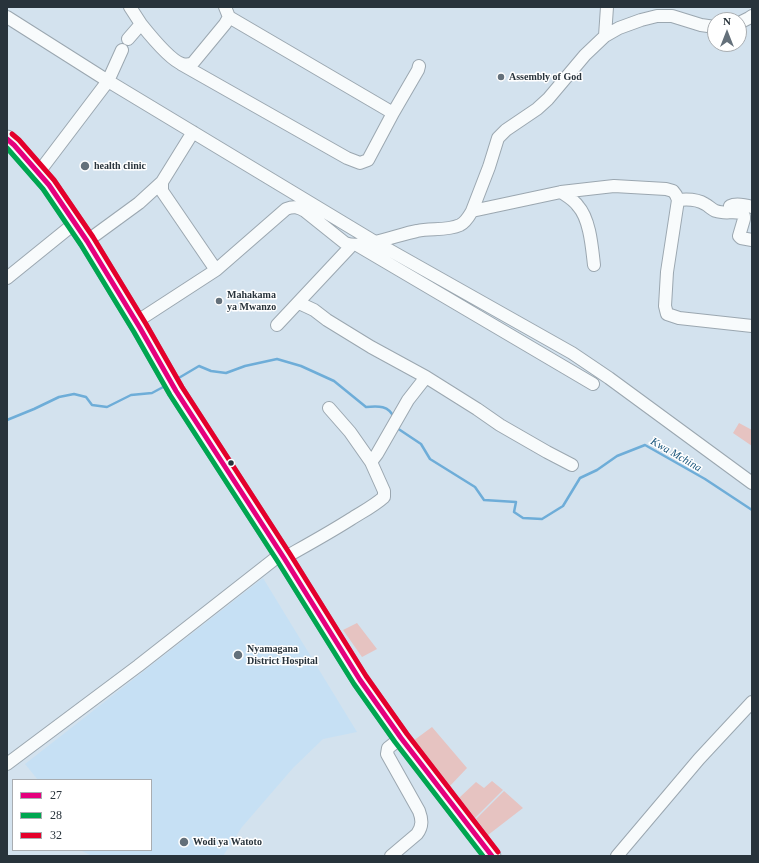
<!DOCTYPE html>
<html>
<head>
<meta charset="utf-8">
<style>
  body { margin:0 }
  #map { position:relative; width:759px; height:863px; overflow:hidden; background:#d3e2ee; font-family:"Times New Roman",serif }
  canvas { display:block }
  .frame { position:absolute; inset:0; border:8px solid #28333b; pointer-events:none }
  .legend { position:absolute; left:12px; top:779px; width:140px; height:72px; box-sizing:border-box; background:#fff; border:1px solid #a9adb1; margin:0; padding:5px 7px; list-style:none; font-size:12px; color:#28333b }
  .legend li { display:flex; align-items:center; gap:8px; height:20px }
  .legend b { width:20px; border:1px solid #a9adb1 }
  .north { position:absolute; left:707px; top:12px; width:40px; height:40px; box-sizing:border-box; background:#fff; border:1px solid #a9adb1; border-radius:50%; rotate:0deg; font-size:11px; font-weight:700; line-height:16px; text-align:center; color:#28333b }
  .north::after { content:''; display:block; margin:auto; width:14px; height:18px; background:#64707a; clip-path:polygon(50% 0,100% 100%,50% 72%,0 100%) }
</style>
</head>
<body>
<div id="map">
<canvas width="759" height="863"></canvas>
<div class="frame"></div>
<ul class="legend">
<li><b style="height:5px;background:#e5007d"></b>27</li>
<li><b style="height:5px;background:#00a651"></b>28</li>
<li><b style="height:5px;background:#e4002b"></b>32</li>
</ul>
<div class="north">N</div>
</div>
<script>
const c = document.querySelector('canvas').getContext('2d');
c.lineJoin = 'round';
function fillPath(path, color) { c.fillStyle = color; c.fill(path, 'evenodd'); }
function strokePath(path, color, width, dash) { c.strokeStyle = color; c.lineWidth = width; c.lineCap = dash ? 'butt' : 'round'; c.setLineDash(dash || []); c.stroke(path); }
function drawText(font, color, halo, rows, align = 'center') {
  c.font = font + ' "Times New Roman",serif'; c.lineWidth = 3; c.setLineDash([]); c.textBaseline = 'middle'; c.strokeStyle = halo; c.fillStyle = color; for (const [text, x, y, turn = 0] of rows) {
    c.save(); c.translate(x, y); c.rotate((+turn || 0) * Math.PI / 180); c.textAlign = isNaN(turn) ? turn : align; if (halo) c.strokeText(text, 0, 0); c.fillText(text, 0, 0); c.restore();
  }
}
fillPath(new Path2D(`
  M263 578 357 732 323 739 293 768 242 827 223 856H92L80 850H151V780H38L25 764Z`), '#c6e0f4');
fillPath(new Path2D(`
  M739 423 752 430V446L733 433Z
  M357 623 377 649 362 657 343 630Z
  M432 727 467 768 449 787 413 741Z
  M492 781 503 790 475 818 459 798 476 782 484 788Z
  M504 791 523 808 488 835 476 819Z`), '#e6c3c1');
strokePath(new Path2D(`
  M177 379 199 366 211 371 226 373 245 366 277 359 301 366 334 381 366 407C378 406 389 405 394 418
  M7 420 34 409 59 397 74 394 86 397 92 405 107 407 131 395 152 393 165 386
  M397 426V428L421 444 430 459 475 487 484 500 516 502 514 512 523 518 542 519 563 506 580 478 597 470 617 456 645 445 705 479 752 510`), '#6eadd8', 2.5);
const minor = new Path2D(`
  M130 7 141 24
  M7 17 108 81 375 242 572 353 609 378 752 483
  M739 23 749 18 752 16
  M605 36 607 7
  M128 39 141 24C149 34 170 60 182 64 185 65 189 64 192 64L225 24 229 17 225 7
  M181 64 347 158 360 163 368 160 393 113 229 17
  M393 113 418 70 419 66
  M193 132 162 182V191L216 270
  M39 172 108 81 122 50
  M561 192C567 196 574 200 578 206 590 219 592 248 594 265
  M678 200C687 199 697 199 705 204 709 206 712 210 716 211 724 214 733 211 741 213L744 216V219L739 236 741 238 752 240
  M730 206C736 203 745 205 752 207
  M472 211 489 167 498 138 506 130 537 109 548 99 585 55 605 36 619 28 641 20 657 16H672L701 25 715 27
  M87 241 139 203 162 182
  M357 245 593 384
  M7 278 75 223
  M299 303 314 310 327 320 371 347 426 377 477 409 500 425 547 452 572 465
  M136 322 216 270 286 209C294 206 298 207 305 211L345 243C362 250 399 234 417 231 431 228 447 231 460 225 466 222 469 216 472 211L561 192 614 186 666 189 673 191 676 195 678 200 667 272 665 306 667 314 679 318 752 326
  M277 325 352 245
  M371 462 377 454 408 400 426 377
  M284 558C307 545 329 533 351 519 362 512 374 506 384 497V491L371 462 350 432 329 408
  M7 764 138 666 281 554
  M391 856 417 834C423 826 422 819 419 811L387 754 388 748 401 738
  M617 856 699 759 752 702`);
const highway = new Path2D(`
  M7 139 14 145 49 185 87 241 140 328 176 391 284 558 360 680 401 738 492 856`);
strokePath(minor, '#9ba7b0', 14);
strokePath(highway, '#9ba7b0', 19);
strokePath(minor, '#f8fbfc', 12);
strokePath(highway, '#f8fbfc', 17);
strokePath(new Path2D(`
  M7 139 14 145 49 185 87 241 140 328 176 391 284 558 360 680 401 738 492 856`), '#e5007d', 5);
strokePath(new Path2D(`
  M7 148 43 189 81 245 134 332 170 395 278 562 354 684 395 742 483 856`), '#00a651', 5);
strokePath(new Path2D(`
  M12 134 19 140 54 180 93 237 146 324 182 387 290 554 366 676 407 734 498 852`), '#e4002b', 5);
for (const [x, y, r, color] of [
  [501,77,4,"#64707a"],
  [85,166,5,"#64707a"],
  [219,301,4,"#64707a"],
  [231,463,3.5,"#28333b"],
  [238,655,5,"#64707a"],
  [184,842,5,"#64707a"]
]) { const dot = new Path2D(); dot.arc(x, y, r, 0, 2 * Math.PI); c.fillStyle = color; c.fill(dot); strokePath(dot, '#fff', 1.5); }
drawText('bold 10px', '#28333b', '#fff', [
  ["Assembly of God",509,77],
  ["health clinic",94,166],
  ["Mahakama",227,295],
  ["ya Mwanzo",227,307],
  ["Nyamagana",247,649],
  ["District Hospital",247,661],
  ["Wodi ya Watoto",193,842]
], 'left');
drawText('italic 11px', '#1a567c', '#fff', [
  ["Kwa Mchina",676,455,30]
]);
</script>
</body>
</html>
